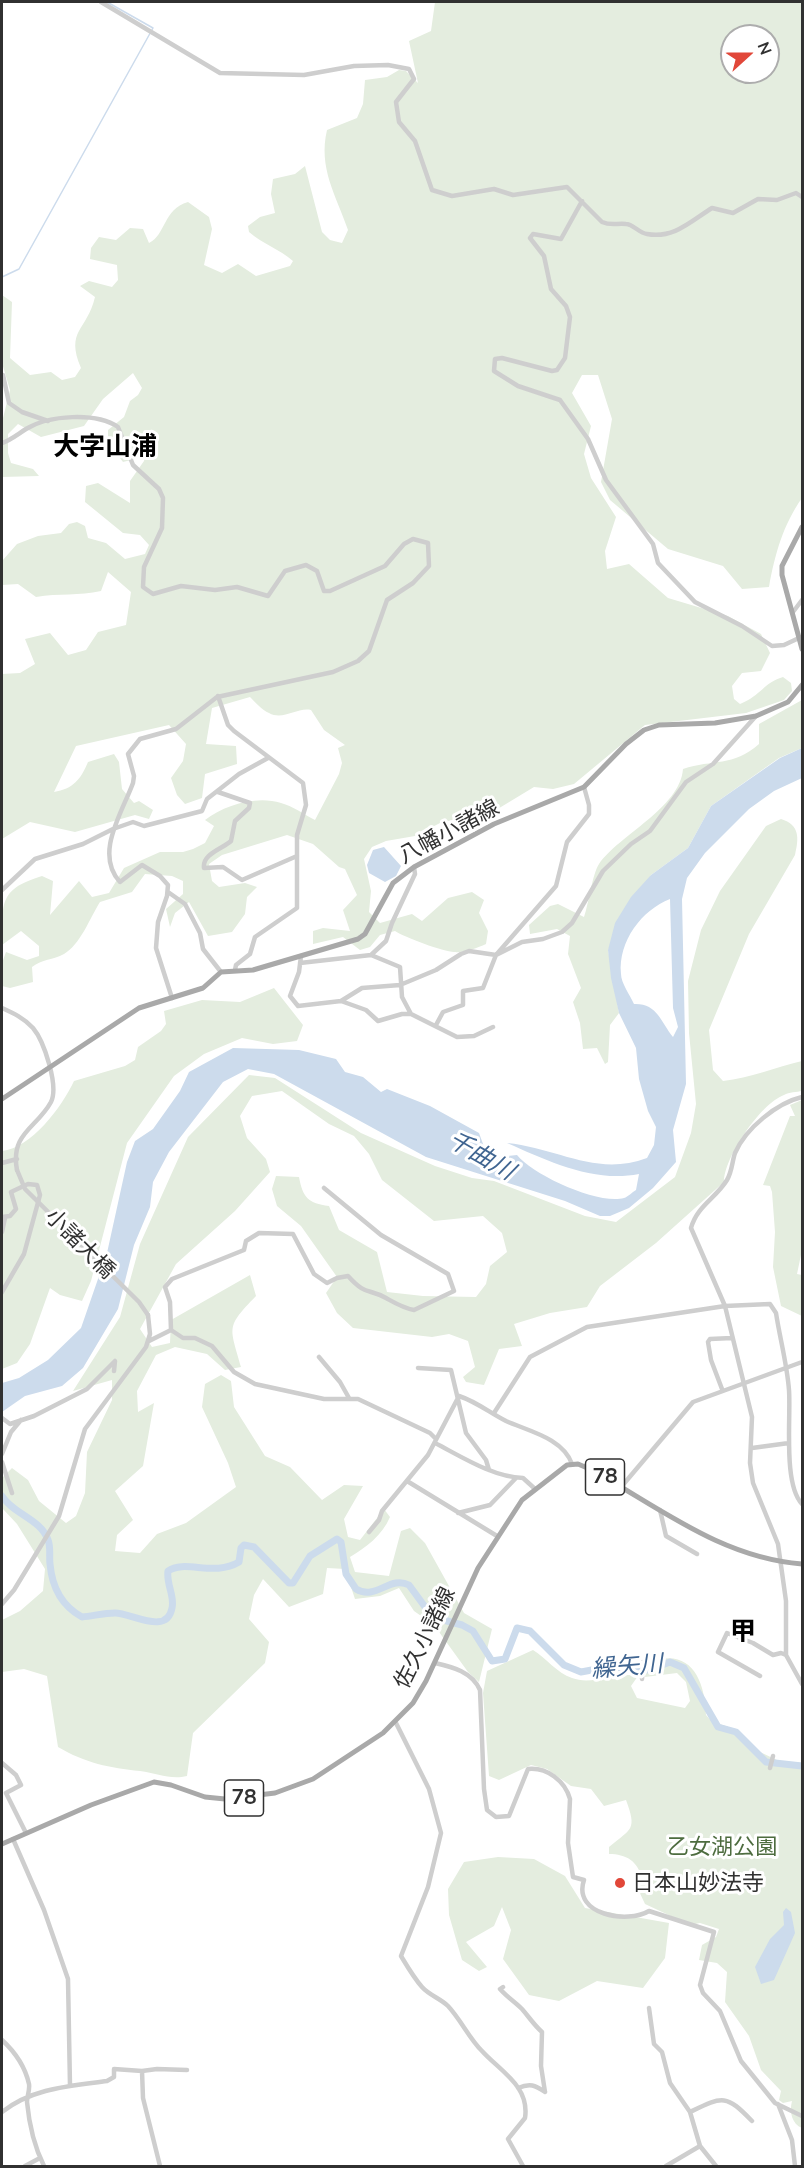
<!DOCTYPE html>
<html>
<head>
<meta charset="utf-8">
<style>
  body { margin:0 }
  #map { position:relative; width:804px; height:2168px; overflow:hidden; background:#fff; font-family:Mulish,sans-serif }
  canvas { display:block }
  .frame { position:absolute; inset:0; border:3px solid #313131; pointer-events:none }
  .north { position:absolute; left:720px; top:24px; width:60px; height:60px; box-sizing:border-box; background:#fff; border:2px solid #adadad; border-radius:50%; rotate:69deg; font-size:16px; font-weight:700; line-height:24px; text-align:center; color:#313131 }
  .north::after { content:''; display:block; margin:auto; width:21px; height:27px; background:#e14739; clip-path:polygon(50% 0,100% 100%,50% 72%,0 100%) }
</style>
</head>
<body>
<div id="map">
<canvas width="804" height="2168"></canvas>
<div class="frame"></div>
<div class="north">N</div>
</div>
<script>
const c = document.querySelector('canvas').getContext('2d');
c.lineJoin = 'round';
function fillPath(path, color) { c.fillStyle = color; c.fill(path, 'evenodd'); }
function strokePath(path, color, width, dash) { c.strokeStyle = color; c.lineWidth = width; c.lineCap = dash ? 'butt' : 'round'; c.setLineDash(dash || []); c.stroke(path); }
function drawText(font, color, halo, rows, align = 'center') {
  c.font = font + ' Mulish,"Noto Sans JP",sans-serif'; c.lineWidth = 6; c.setLineDash([]); c.textBaseline = 'middle'; c.strokeStyle = halo; c.fillStyle = color; for (const [text, x, y, turn = 0] of rows) {
    c.save(); c.translate(x, y); c.rotate((+turn || 0) * Math.PI / 180); c.textAlign = isNaN(turn) ? turn : align; if (halo) c.strokeText(text, 0, 0); c.fillText(text, 0, 0); c.restore();
  }
}
fillPath(new Path2D(`
  M435 2H802V498C783 525 775 554 769 587L742 589 723 566 668 549 610 500 601 482 612 419 598 375H582L572 393 591 426 584 454 591 478 616 517 605 551 607 569 629 564 668 598 728 616 761 634 770 653 761 671 742 673 732 686 734 699 740 704C762 695 763 683 783 677L791 683 792 691 784 700 746 713 645 725 574 784 553 789 534 787 496 810 440 823 415 836 386 841 372 847 364 859 371 891 369 912 380 923 412 914 422 921 448 898 472 892 484 900 479 913 488 931 486 944C477 948 464 953 454 952 444 952 404 937 395 931L380 935 370 947 360 950 343 937 313 944V931L323 928 350 931 343 910 357 895 345 869 339 867 313 844 287 835 222 855 209 864 212 881 219 887 245 883 257 887 247 897 245 914 232 932 208 936 189 902 175 913 170 927 166 909 183 894V881L172 876 145 874 132 892 100 902C90 918 80 945 64 954 53 960 42 959 32 967L33 982 10 988 2 986V963L6 952 27 960 39 956V946L21 931 2 945C2 901 0 889 42 876L53 881 50 915 79 881 92 897 109 893 124 868 160 852H183L193 849 205 843 214 826 205 820C224 805 257 795 281 803 293 806 305 815 315 820L339 774 342 763 338 748 345 745 324 730 311 710C297 707 283 721 269 713 262 710 255 702 250 697L212 708 206 744 236 746 237 764 205 774 202 798 185 804 177 795 171 778 183 761 186 744 169 725 76 746 54 792C73 789 81 779 88 762L114 754 119 762 122 789 134 803 139 801 153 810 149 819 135 815 75 832 30 822 2 839V674L20 673 35 664 25 639 50 633 68 655 86 650 98 632 126 625 131 592 108 572 101 591C79 596 59 593 36 597L18 584 2 585V561L17 544 38 536 61 533 69 524 77 522 85 526 88 538 106 543 125 559 145 554 149 545 140 535 123 533 85 502 86 486 98 483 130 503V481L144 461 146 450 137 448 139 458 123 462 108 442V430L124 417 130 401 138 395 142 388 133 373 103 399 84 426 41 437 18 424 8 434V453L11 463 33 469 39 476 2 477V422L10 390 2 363V295L12 302 10 358 30 375 51 372 62 380 75 377 81 368C65 330 87 331 95 297L80 286 89 281 112 287 118 280 117 265 90 259 91 248 99 237 116 240 130 228 143 229 149 243C166 235 163 209 188 202L209 217 212 229 204 265 222 273 238 264 256 276 290 266 293 261C279 249 263 244 249 232L248 226 260 217 275 213 271 194 273 179 295 174 305 166 322 232 330 240 342 243 348 230C336 195 318 168 327 130L357 118 363 104 365 80 387 77 399 70 406 71 418 83 409 41 431 31ZM732 36H768V72H732Z
  M802 700V748L779 758 711 806 688 848 651 875 608 950 619 1013 610 1025 608 1062 605 1064 597 1048 583 1049 580 1023 573 1002 581 988 568 954 570 936 557 929 530 934 529 925 550 906 558 904 584 917C589 903 592 875 599 864 619 835 680 808 683 769 713 759 733 767 759 744V724Z
  M781 819C800 825 799 838 795 855L749 934 709 1030 713 1070 723 1081C750 1078 776 1067 802 1061V1091C797 1092 789 1092 784 1095 760 1104 724 1158 724 1182L656 1243 600 1286 587 1307 550 1313 514 1324 522 1346 499 1349 484 1385 466 1382 463 1377 475 1367 468 1341 449 1334 432 1337 353 1328 337 1313 326 1293 337 1277 301 1226 277 1206 272 1189 276 1176 299 1177C303 1198 308 1203 329 1206L339 1230 377 1252 387 1292 423 1296 476 1297 486 1284 490 1266 507 1252 502 1233 483 1216 434 1221 382 1180 369 1154 354 1136 329 1124 282 1091 252 1096 240 1116 247 1138 266 1159 270 1172 235 1211 176 1264 140 1329 152 1347 170 1343 171 1320 250 1275 256 1296C225 1328 230 1326 241 1367L225 1370 207 1354 175 1347 156 1355 137 1391 138 1412 154 1403 143 1466 115 1491 133 1520 117 1535 115 1551 140 1553 157 1534 186 1523 236 1487 228 1463 202 1407 205 1384 221 1375 231 1381 234 1407 265 1456 290 1467 322 1500 344 1485 363 1486 344 1519 348 1537 360 1540 384 1509 390 1517C382 1536 366 1547 350 1557L355 1572 389 1576 401 1531 410 1528 425 1543 464 1613 492 1629 479 1682 468 1672 434 1625 414 1611 399 1588 380 1596 355 1599 345 1569 327 1568 323 1594 289 1607 263 1579 254 1595 249 1619 269 1642 265 1663 193 1733 187 1776C170 1780 157 1773 140 1771 110 1768 85 1763 58 1747L47 1676 24 1669 2 1672V1620L20 1611 43 1591 45 1569 17 1524 2 1508V1478L12 1468 28 1480 39 1501 66 1523 76 1516 85 1493 87 1452 112 1400V1380L73 1391 120 1317 140 1244 188 1137 249 1075 275 1078 361 1133 435 1166 472 1178 494 1181 585 1216 616 1222 675 1177 691 1133 696 1104 689 1033 688 981 701 930 720 891 766 826Z
  M274 988 303 1025 297 1041 273 1044 242 1038 204 1054 174 1076 127 1143 91 1281 82 1301 60 1295 50 1288 30 1344 17 1363 2 1369V1151C31 1148 62 1107 74 1081L125 1066 135 1060 138 1047 161 1031 166 1024 164 1011 202 1000 240 1002Z
  M802 1100V1250L797 1274 802 1275V1316L781 1306 773 1267 775 1232 772 1192 770 1186 763 1185 790 1116H795L790 1105Z
  M533 1650C546 1658 557 1673 572 1678 593 1686 616 1671 638 1676L631 1686 637 1698 685 1708 690 1701 686 1682 677 1673 645 1677 648 1663C689 1646 705 1678 706 1715L715 1725 717 1723 737 1730 760 1752 779 1761 802 1763V2128C792 2124 789 2112 792 2101L783 2103 779 2100 781 2091 761 2070 749 2036 725 2002 727 1972 717 1963 699 1960 702 1945 716 1937 719 1929 700 1923 690 1925 645 1904 637 1887 642 1879C638 1861 626 1854 609 1854V1847C632 1828 637 1830 626 1800L604 1806 591 1789 571 1786 547 1769 531 1765 499 1780 489 1776 483 1693 487 1671Z
  M498 1857 534 1859 565 1876 585 1908 669 1923 665 1958 643 1988 597 1981 559 2001 529 1995 503 1959 511 1930 502 1907 494 1926 466 1942 487 1967 479 1971 462 1960 449 1915 448 1889 464 1862Z`), '#e4eddf');
fillPath(new Path2D(`
  M802 748V778L774 791 749 809 705 853 687 878 682 899 686 1084 673 1130 676 1162 653 1188 629 1208 610 1216H600L565 1201 426 1157 274 1074 248 1069 223 1082 169 1152 153 1182 150 1207 134 1245 118 1309 83 1368 62 1386 25 1396 2 1412V1383L19 1378 48 1360 81 1328 107 1253 127 1162 135 1141 153 1129 180 1091 189 1072 233 1048 299 1050 336 1059 345 1072 363 1077 381 1092 387 1089 430 1106 479 1133 486 1152 498 1157 517 1155C533 1175 598 1205 624 1198 628 1197 632 1192 636 1190L639 1174C593 1183 548 1161 507 1143 558 1148 596 1177 647 1158L654 1145 656 1127 648 1111 639 1079 636 1048 619 1013 611 978 608 950 615 923 631 897 651 875 688 848 711 806 780 758ZM670 899 673 1008 678 1027 673 1037C661 1022 657 1003 634 1004 630 995 621 983 621 974 618 941 642 910 670 899Z
  M384 847 401 866 396 876 385 882 369 873 367 865 373 850Z
  M786 1908 791 1912 795 1933 774 1980 761 1984 755 1967 770 1939 784 1925 783 1912Z`), '#ccdbec');
strokePath(new Path2D(`
  M2 277 19 269 153 28 107 2`), '#ccdbec', 1.5);
strokePath(new Path2D(`
  M2 1496C13 1514 41 1519 48 1540 51 1547 49 1557 50 1564 52 1587 62 1606 82 1617 93 1616 104 1613 115 1613 132 1613 167 1636 172 1608 175 1596 166 1584 168 1571 185 1559 214 1577 239 1562L241 1548 244 1545 254 1547 289 1583H293L310 1556 337 1539 341 1542 346 1574 356 1589C376 1601 390 1575 409 1585L428 1611 436 1618 462 1625 473 1631 492 1661 505 1659 517 1628 530 1631 564 1665 581 1672 608 1667 649 1670 670 1662 684 1668 718 1727 736 1732 766 1762 802 1766`), '#ccdbec', 7);
strokePath(new Path2D(`
  M101 2 220 73 304 75 354 66 388 65 409 69 414 79 396 102 399 122 415 141 432 190 452 196 494 189 513 195 567 187 602 222C611 226 617 223 626 224 633 224 639 233 647 234 674 239 691 221 712 208L733 213 758 199 777 200 796 193 802 197
  M582 201 561 239 533 234 530 238 544 256 551 289 566 306 570 317 565 358 557 370 552 371 502 358 495 359 494 371 518 386 560 400 588 439 606 480 653 544 658 563 695 602 742 626 772 646 784 645 799 638
  M3 375 9 403 22 412 48 421
  M2 443C11 440 18 434 26 429 49 415 96 412 118 427L133 465 159 489 163 498 162 528 144 567 143 587 153 594 181 586 215 590 237 587 268 596 285 571 306 565 317 571 324 591H330L385 566 404 544 413 539 428 543 429 566 413 583 387 600 369 651 358 661 333 672 217 697 176 729 140 739 128 754 134 776 133 783C122 813 94 854 120 882L142 865 160 876 168 885 167 896 158 922 156 948 172 998
  M793 612 802 600
  M218 696 228 725 234 731 303 783 306 805 297 835V908L255 937 250 954 236 965 235 970
  M218 792 250 803 249 808 235 821 231 841C222 849 202 854 204 868L223 867 242 880 297 856
  M2 890 35 859 83 844 113 829 133 822 144 826 202 811 207 799 239 774 268 758
  M168 892 185 904 200 933 203 949 221 972
  M371 955 386 941 392 923 415 874 414 867
  M301 956 299 972 290 996 298 1006 341 1001 366 1010 378 1021 402 1014H411L457 1037 474 1036 493 1027
  M300 963 371 955 400 967 402 997 411 1014
  M341 1001 362 988 400 985 436 970 461 954 469 951 496 955 522 942 543 939 562 932 572 923 603 871 631 844 650 831 686 782 713 764 756 716
  M2 1008C13 1013 24 1018 33 1028 44 1041 59 1086 51 1102 37 1128 10 1133 17 1170
  M436 1025 443 1012 463 1005V991L483 988 496 955 556 886 567 842 589 814V805L584 787
  M802 1097C777 1103 746 1128 735 1153 732 1162 732 1172 727 1180 716 1198 697 1206 691 1228L725 1306 752 1417 750 1463 753 1483 778 1544 786 1601V1655L802 1684
  M2 1163 17 1159
  M2 1217 10 1216 16 1209 11 1192 28 1184 37 1185 40 1195 24 1254 2 1292
  M2 1232 5 1218
  M171 1330 170 1302 165 1287 172 1279 244 1250 246 1241 259 1233 293 1234 314 1274 327 1283 337 1278 348 1276C366 1296 368 1288 386 1298 395 1303 403 1308 414 1310L454 1291 448 1274 381 1235 324 1188
  M171 1330 183 1338H195L212 1346 234 1372 255 1384 324 1399H358L430 1433 436 1439
  M149 1341 171 1330
  M319 1357 340 1382 349 1398
  M418 1368 451 1370 466 1433 486 1460 489 1470
  M722 1389 711 1360 708 1342 710 1339 732 1338
  M459 1396C477 1402 490 1413 506 1421 528 1431 563 1438 572 1464
  M494 1413 530 1357 587 1327 725 1306 770 1304 776 1313C780 1339 787 1364 789 1390 791 1418 783 1484 802 1504
  M2 1418 10 1424 34 1416 87 1389 115 1361 114 1371
  M435 1443C462 1457 493 1477 523 1478L534 1488
  M752 1448 789 1443
  M2 1454 11 1432 21 1420
  M2 1462 12 1493
  M407 1481 497 1536
  M622 1486 693 1402 802 1362
  M660 1510 666 1536 697 1554
  M458 1513 490 1505 516 1478
  M369 1532 379 1520 382 1511 428 1455 459 1396
  M2 1604 14 1590 59 1516 85 1429 146 1347 150 1334 148 1315
  M435 1663C453 1667 472 1672 480 1690L484 1789 487 1810 496 1817 509 1816 528 1769C547 1767 565 1781 570 1799L568 1843 573 1877 584 1880C572 1915 628 1924 649 1911L714 1932 700 1985 703 1993 720 2011 741 2061 775 2103 802 2116
  M760 1676 718 1652 727 1633 753 1643 773 1655 781 1653 786 1655
  M642 1679 643 1662
  M396 1723 429 1789 441 1833 428 1887 401 1956C407 1966 414 1978 422 1987 429 1995 441 1999 448 2006 461 2020 469 2038 482 2051 500 2071 530 2086 525 2118L508 2139 523 2166
  M2 1763 16 1775 21 1785 6 1793 26 1833
  M770 1768 773 1756
  M13 1839 44 1910 68 1979 70 2086
  M503 1987 500 1989C507 1997 515 2002 522 2009 529 2017 534 2025 542 2032L541 2066 545 2092
  M649 2008 654 2044 662 2052 670 2083 690 2112 700 2146 716 2166
  M2 2040C15 2052 25 2066 29 2084 30 2090 27 2096 27 2102 29 2123 35 2148 44 2166
  M142 2071 143 2098 160 2166
  M518 2088C530 2083 535 2085 545 2092
  M778 2104 792 2140 795 2166
  M2 2112C32 2088 70 2086 107 2081L114 2077V2069L142 2071 157 2069 187 2070
  M690 2112C723 2096 726 2094 752 2121
  M25 2166 40 2158
  M666 2166 700 2146`), '#cecece', 4.5);
strokePath(new Path2D(`
  M802 527 782 566V575L802 649
  M2 1099 139 1008 203 988 221 972 253 970 358 939 365 934 393 883 414 867 494 824 584 787 626 744 644 730 659 725 715 723 756 716 788 702 802 685
  M2 1844 91 1805 154 1782 171 1785 205 1797 225 1799 275 1793 313 1779 383 1733 413 1703 426 1681 478 1568 522 1500 567 1465 578 1464 592 1470C660 1508 722 1558 802 1564`), '#a9a9a9', 5);
strokePath(new Path2D(`
  M17 1170 25 1189 139 1302 148 1315`), '#cecece', 4.5);
for (const [x, y, r, color] of [
  [620,1883,6,"#e14739"]
]) { const dot = new Path2D(); dot.arc(x, y, r, 0, 2 * Math.PI); c.fillStyle = color; c.fill(dot); strokePath(dot, '#fff', 2); }
for (const [x, y, w] of [
  [605,1477,39],
  [244,1798,39]
]) { const box = new Path2D(); box.roundRect(x - w / 2, y - 18, w, 36, 4.5); c.fillStyle = '#fff'; c.fill(box); strokePath(box, '#313131', 1.5); }
drawText('bold 21px', '#313131', null, [
  ["78",605,1477],
  ["78",244,1798]
]);
drawText('22px', '#313131', '#fff', [
  ["八幡小諸線",449,832,-28],
  ["小諸大橋",80,1244,45],
  ["佐久小諸線",425,1638,-64]
]);
drawText('22px', '#4d6c3f', '#fff', [
  ["乙女湖公園",722,1847]
]);
drawText('22px', '#313131', '#fff', [
  ["日本山妙法寺",632,1883]
], 'left');
drawText('italic 24px', '#406591', '#fff', [
  ["千曲川",481,1156,30],
  ["繰矢川",627,1667,-5]
]);
drawText('bold 26px', '#000', '#fff', [
  ["大字山浦",105,447],
  ["甲",743,1632]
]);
</script>
</body>
</html>
